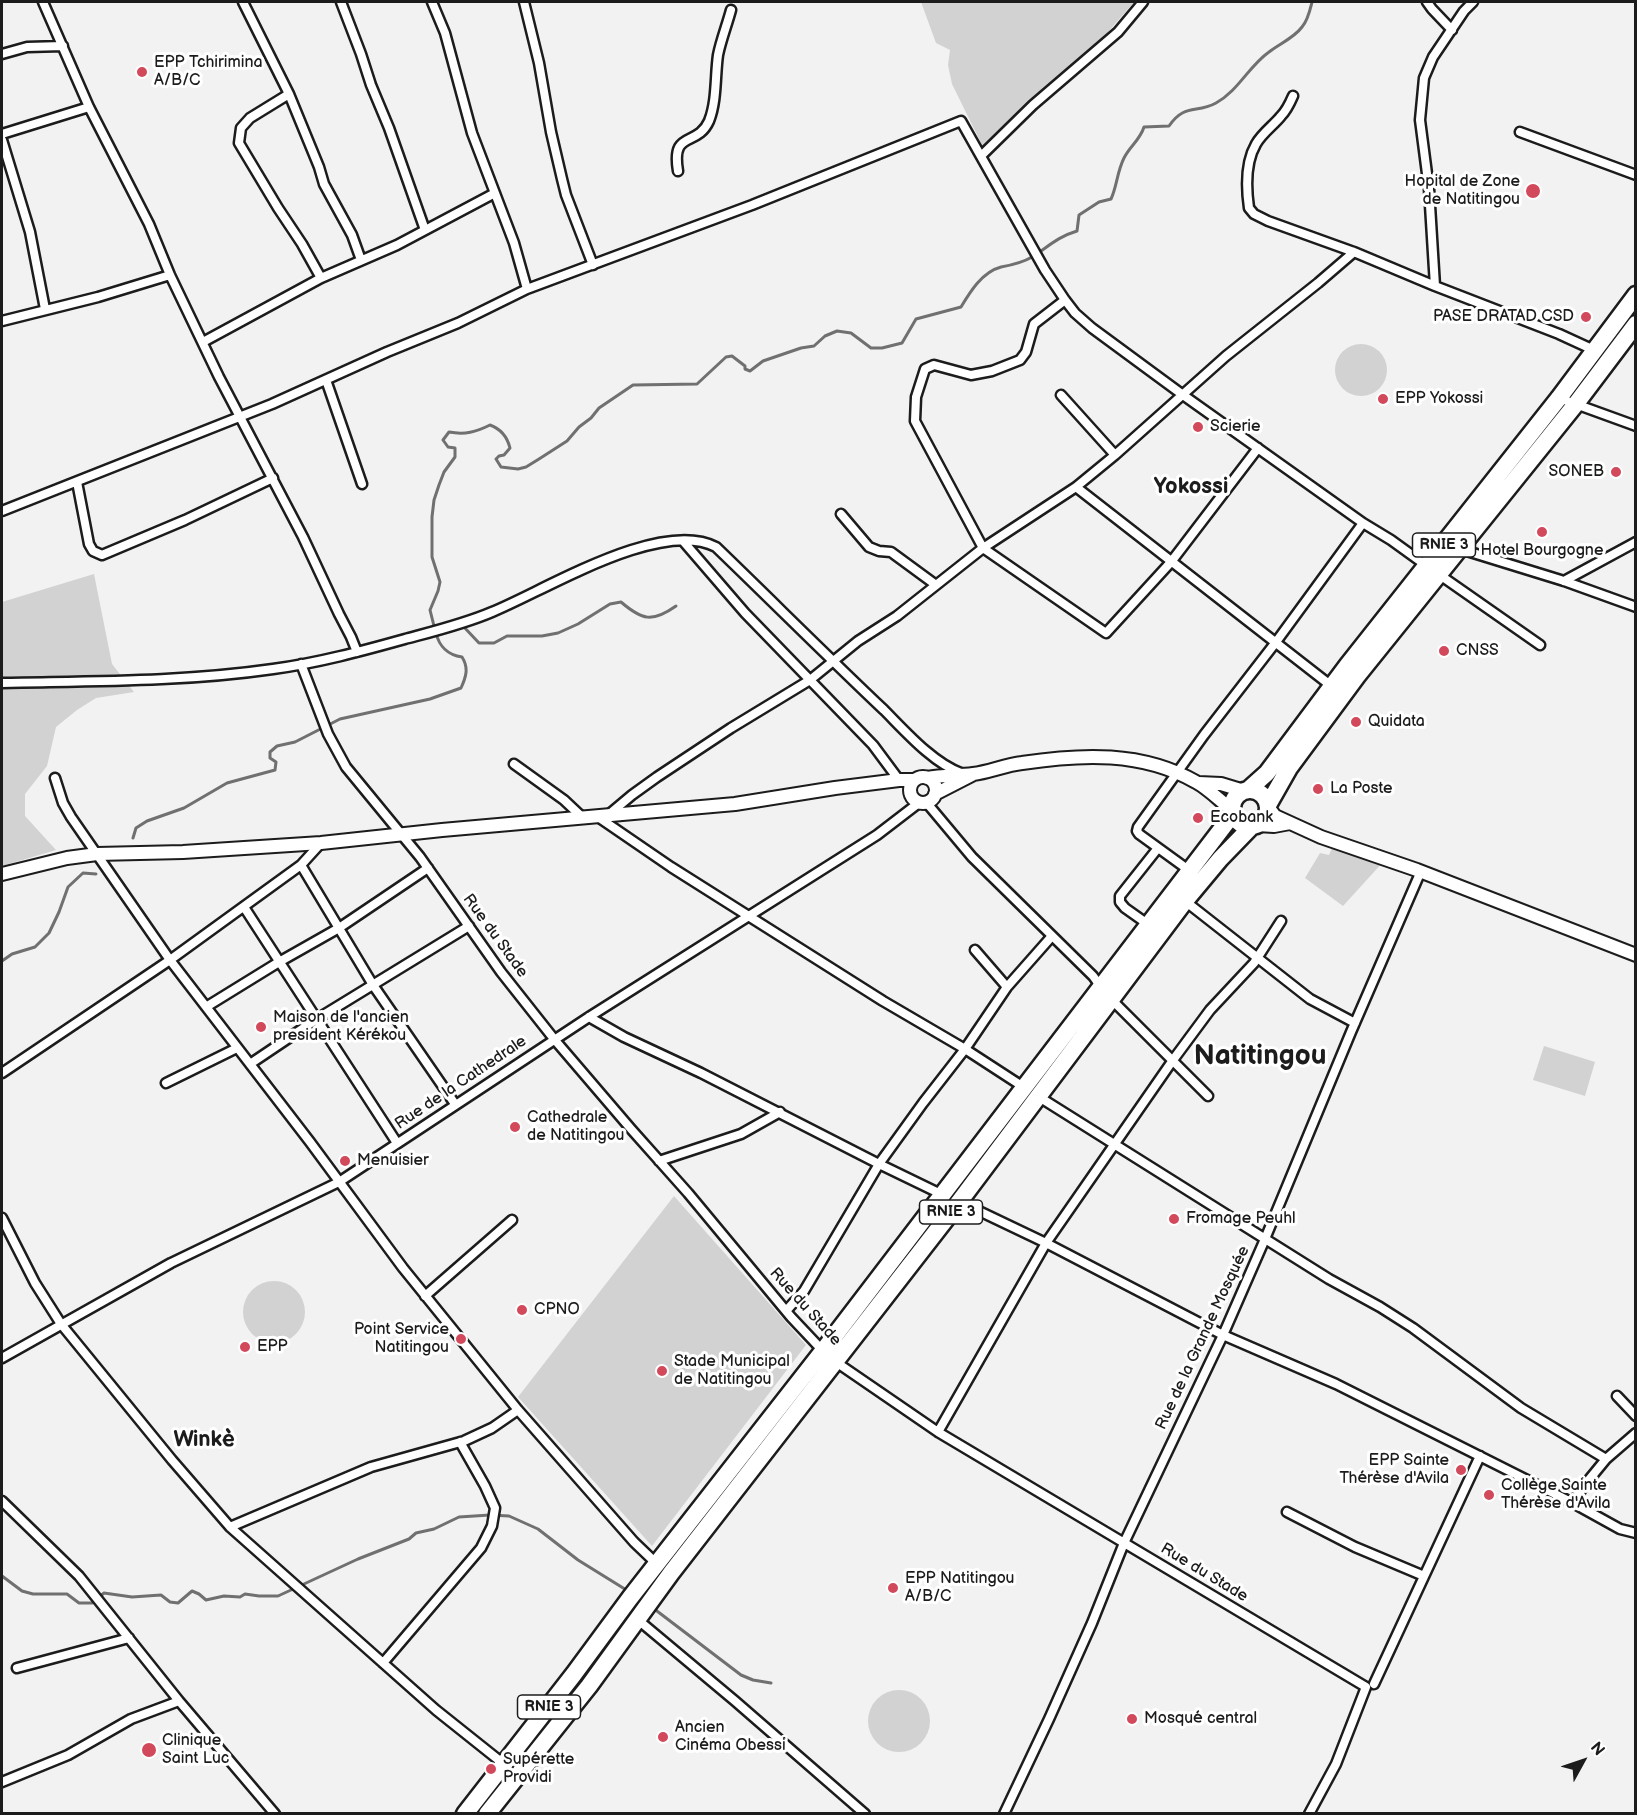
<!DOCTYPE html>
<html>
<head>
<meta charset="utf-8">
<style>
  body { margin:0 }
  #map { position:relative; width:1637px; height:1815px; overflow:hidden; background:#f2f2f2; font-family:"Balsamiq Sans",sans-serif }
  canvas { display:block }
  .frame { position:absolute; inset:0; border:3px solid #1c1c1c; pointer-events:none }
  .north { position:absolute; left:1553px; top:1731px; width:60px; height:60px; -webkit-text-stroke:4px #fff; paint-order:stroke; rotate:50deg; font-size:16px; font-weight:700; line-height:24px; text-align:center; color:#1c1c1c }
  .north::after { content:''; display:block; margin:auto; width:21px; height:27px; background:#1c1c1c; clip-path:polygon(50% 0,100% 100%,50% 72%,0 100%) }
</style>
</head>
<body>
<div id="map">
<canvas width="1637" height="1815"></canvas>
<div class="frame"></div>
<div class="north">N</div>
</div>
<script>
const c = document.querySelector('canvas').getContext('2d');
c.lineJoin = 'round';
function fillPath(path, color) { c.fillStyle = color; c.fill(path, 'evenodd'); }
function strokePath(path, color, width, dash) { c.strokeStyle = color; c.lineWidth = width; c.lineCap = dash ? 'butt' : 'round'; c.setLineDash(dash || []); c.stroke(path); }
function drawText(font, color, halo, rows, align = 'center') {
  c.font = font + ' "Balsamiq Sans",sans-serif'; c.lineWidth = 6; c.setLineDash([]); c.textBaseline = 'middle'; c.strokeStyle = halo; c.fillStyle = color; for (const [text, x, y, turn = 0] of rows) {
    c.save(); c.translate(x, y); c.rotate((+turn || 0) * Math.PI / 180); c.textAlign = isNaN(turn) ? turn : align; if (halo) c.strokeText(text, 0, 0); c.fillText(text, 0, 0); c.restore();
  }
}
fillPath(new Path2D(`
  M921 2H1134L1101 40 1045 88 983 147 952 84 948 65 950 50 936 43Z
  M1335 370a26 26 0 1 1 52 0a26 26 0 1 1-52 0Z
  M94 574 112 664 134 692 96 698 77 710 56 727 47 766 25 794V816L56 850 2 866V602Z
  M1334 843 1384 861 1343 906 1305 878 1320 853 1329 855Z
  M1544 1046 1595 1062 1585 1096 1533 1080Z
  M674 1196 806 1345 652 1546 518 1397Z
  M243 1312a31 31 0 1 1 62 0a31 31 0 1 1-62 0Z
  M868 1721a31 31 0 1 1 62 0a31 31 0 1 1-62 0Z`), '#d2d2d2');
strokePath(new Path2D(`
  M463 626 479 643H494L507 636H542L558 633 578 624 610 604 621 602C642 620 652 623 676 606
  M435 630 430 610 438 591 440 582 432 557V517L434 500 439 485 444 472 455 457V448L448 447 443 440 449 432C465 435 476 432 490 425 501 429 507 436 510 448L504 455 499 456 496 459 501 467 518 469 526 467 539 459 567 441 579 427 591 418 599 408 633 385 697 384 726 357 732 356 745 366V369L750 371 763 361 801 348 814 346 825 336 837 331 851 333 871 348H882L902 343 916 319 961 307C970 292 982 272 1001 267 1012 265 1022 263 1032 257 1048 247 1057 237 1077 231L1079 215 1099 202 1111 199C1117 186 1117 172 1124 158 1130 146 1140 140 1144 127L1169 126C1185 103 1196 114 1216 103 1238 91 1249 66 1269 52 1279 44 1294 38 1302 27 1308 20 1310 10 1312 2
  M133 838 136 828 147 821 184 808 227 783 275 770 276 762 270 758V752L277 746 295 742 340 719 430 699 461 688C466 677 469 668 462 657 448 655 439 646 436 633L437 632
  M2 961 12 954 35 947 49 933 59 912 68 887 83 873 96 874
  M2 1576 22 1591 33 1594H67L79 1603H92L104 1593 132 1597 161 1595 170 1602 178 1603 192 1591 199 1594 206 1600 224 1596 240 1597 245 1594 259 1596H278L358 1559 409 1539 416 1533 434 1529 459 1517 490 1515 509 1516 538 1529 578 1560 628 1591
  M653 1608 741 1675 753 1680 771 1683`), '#707070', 3);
const street = new Path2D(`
  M43 2 89 107 149 224 170 275 219 377 303 537 339 614 351 637 357 652
  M243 2 289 94 319 167 324 184 352 235 361 260
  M341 2 361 54 371 85 389 128 425 230
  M432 2 445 33 472 133 514 243 527 289
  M524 2 539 63 551 132 562 179 566 195 593 265
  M1427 2 1432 9 1452 30
  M2 54 27 47 63 46
  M289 94 250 118 241 128 239 143 278 208 302 244 321 278
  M1293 96C1290 103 1287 110 1281 116 1274 125 1262 133 1256 144 1245 163 1246 187 1249 208L1254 214 1268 221 1354 252 1435 286 1559 334 1596 351
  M1520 132 1636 175
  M2 134 89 107
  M2 140 30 232 45 309
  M981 156 1033 105 1118 32 1143 2
  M678 171C671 129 697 148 709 121 717 101 715 76 718 55 721 40 727 25 731 10
  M1435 286 1429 189 1420 120 1424 78 1433 57 1464 11 1473 2
  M1065 300 1034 324 1026 352 1020 360 992 371 971 375 934 365 925 369 916 397 915 421 983 548 1106 633 1171 562 1258 448
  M2 321 98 297 170 275
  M203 342 321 278 397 245 495 193
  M326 380 362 484
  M1061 395 1115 455
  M1559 398 1636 426
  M77 482 89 544 93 551 102 555 185 520 273 478
  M1076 487 1334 688
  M2 511 272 404 387 352 458 323 527 289 752 205 961 121 1045 270 1065 300 1075 313 1092 328 1183 395 1363 523 1391 540 1427 566
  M841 514 869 547 879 551 891 552 936 585
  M683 541 745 613 873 745 899 780
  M1457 548 1564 581 1636 607
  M1437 573 1540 645
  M1564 581 1636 542
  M301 664 328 734 346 767 420 857 501 972 554 1039 631 1129 688 1193 791 1317 824 1352
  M2 683C92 681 183 682 273 669 318 663 362 651 405 639 435 631 464 624 492 612 546 590 660 518 716 547 772 601 827 656 884 710 905 731 933 763 961 773
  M514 764 564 800 582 817
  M55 778 63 803 71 817 170 960 310 1142 403 1268 518 1410 634 1542 658 1565
  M926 802 972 857 1093 976 1101 987
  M607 816 632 795 657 777 731 728 810 680 858 641 897 616 983 548 1076 487 1115 455 1226 356 1318 283 1354 252
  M598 817 671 867 883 1001 965 1049 1025 1088
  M301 865 373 985 455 1104
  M1190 871 1139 834 1137 831 1138 827 1204 735 1276 642 1363 523
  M1185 901 1310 999 1355 1023
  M244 907 397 1143
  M1149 925 1125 908 1120 902V896L1158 848
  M975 950 1007 987
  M1109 997 1208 1096
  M206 1007 279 962 339 928 428 868
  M589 1017 624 1037 701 1073 879 1164 943 1195
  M250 1064 317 1019 469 926
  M2 1073 170 960 301 865 321 843
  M166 1083 237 1048
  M1036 1095 1329 1279 1380 1307 1413 1328 1521 1408 1606 1459 1583 1487 1573 1503
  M659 1161 741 1134 780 1112
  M958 1201 1046 1243 1223 1335 1336 1384 1573 1503 1620 1529 1636 1533
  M2 1218 35 1283 61 1324 172 1460 230 1527 436 1710 505 1765
  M425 1296 512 1220
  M786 1311 804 1291 879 1164 923 1103 965 1049 1007 987 1052 936
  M2 1358 171 1263 339 1182 589 1017 877 835 920 802
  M833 1360 938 1432 1366 1687 1336 1764 1309 1814
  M1617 1396 1636 1416
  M938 1432 1046 1243 1173 1060 1210 1010 1254 963 1281 921
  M1606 1459 1636 1433
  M2 1501 79 1576 179 1701 275 1814
  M1287 1512 1355 1547 1424 1576
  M230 1527 371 1467 464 1441 492 1428 518 1410
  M637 1619 735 1701 865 1814
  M383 1663 481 1548 492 1526 495 1508 485 1486 460 1442
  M17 1668 129 1638
  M1374 1684 1480 1456
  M2 1782 68 1755 131 1719 179 1701
  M1004 1814 1049 1719 1092 1623 1124 1543 1223 1335 1265 1239 1351 1032 1421 871`);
const secondary = new Path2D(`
  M910 790a13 13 0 1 1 26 0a13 13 0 1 1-26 0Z
  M927 778C943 775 958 776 973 774 989 772 1005 765 1022 763 1081 754 1142 751 1196 782 1209 789 1220 801 1232 810
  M1199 783 1221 784 1244 791
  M935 794 972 775
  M1268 807 1275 816 1321 837 1417 870 1636 955
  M1257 825 1274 826 1290 823
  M2 874 67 858 97 854 183 852 321 843 442 830 735 804 835 788 899 780H915`);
const highway = new Path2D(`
  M1248 790 1267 773 1347 666 1559 398 1636 295
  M1232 808a18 18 0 1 1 36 0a18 18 0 1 1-36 0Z
  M1268 805 1289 768 1357 676 1575 405 1636 324
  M465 1814 574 1674 630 1598 823 1351 1233 814
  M487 1814 589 1686 671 1573 959 1202 1185 901 1220 859 1252 826`);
strokePath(street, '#1c1c1c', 13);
strokePath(secondary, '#1c1c1c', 16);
strokePath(highway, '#1c1c1c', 21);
strokePath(street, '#fff', 8);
strokePath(secondary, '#fff', 12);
strokePath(highway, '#fff', 16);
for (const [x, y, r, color] of [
  [142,72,6,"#d1495b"],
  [1533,191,8,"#d1495b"],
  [1586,317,6,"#d1495b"],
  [1383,399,6,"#d1495b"],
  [1198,427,6,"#d1495b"],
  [1616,472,6,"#d1495b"],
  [1542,532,6,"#d1495b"],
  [1444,651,6,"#d1495b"],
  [1356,722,6,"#d1495b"],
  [1318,789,6,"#d1495b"],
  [1198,818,6,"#d1495b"],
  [261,1027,6,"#d1495b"],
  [515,1127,6,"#d1495b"],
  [345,1161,6,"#d1495b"],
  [1174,1219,6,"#d1495b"],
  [522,1310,6,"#d1495b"],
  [461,1339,6,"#d1495b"],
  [245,1347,6,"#d1495b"],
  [662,1371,6,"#d1495b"],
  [1461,1470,6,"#d1495b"],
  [1489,1495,6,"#d1495b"],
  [893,1588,6,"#d1495b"],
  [1132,1719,6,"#d1495b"],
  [663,1737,6,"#d1495b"],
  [149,1750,8,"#d1495b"],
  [491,1769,6,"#d1495b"]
]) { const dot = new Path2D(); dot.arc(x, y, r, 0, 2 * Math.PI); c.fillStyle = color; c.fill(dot); strokePath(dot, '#fff', 2); }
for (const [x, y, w] of [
  [1444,545,63],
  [951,1212,63],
  [549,1707,63]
]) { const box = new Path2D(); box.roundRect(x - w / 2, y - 12, w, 24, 4.5); c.fillStyle = '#fff'; c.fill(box); strokePath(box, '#1c1c1c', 1.5); }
drawText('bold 15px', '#1c1c1c', null, [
  ["RNIE 3",1444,545],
  ["RNIE 3",951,1212],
  ["RNIE 3",549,1707]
]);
drawText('16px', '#1c1c1c', '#fff', [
  ["EPP Tchirimina",154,63],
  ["A/B/C",154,81],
  ["Hopital de Zone",1520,182,"right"],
  ["de Natitingou",1520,200,"right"],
  ["PASE DRATAD CSD",1574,317,"right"],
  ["EPP Yokossi",1395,399],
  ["Scierie",1210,427],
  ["SONEB",1604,472,"right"],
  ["Hotel Bourgogne",1542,551,"center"],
  ["CNSS",1456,651],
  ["Quidata",1368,722],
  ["La Poste",1330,789],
  ["Ecobank",1210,818],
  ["Maison de l'ancien",273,1018],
  ["president Kérékou",273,1036],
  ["Cathedrale",527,1118],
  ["de Natitingou",527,1136],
  ["Menuisier",357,1161],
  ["Fromage Peuhl",1186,1219],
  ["CPNO",534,1310],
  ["Point Service",449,1330,"right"],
  ["Natitingou",449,1348,"right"],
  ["EPP",257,1347],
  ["Stade Municipal",674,1362],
  ["de Natitingou",674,1380],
  ["EPP Sainte",1449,1461,"right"],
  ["Thérèse d'Avila",1449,1479,"right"],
  ["Collège Sainte",1501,1486],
  ["Thérèse d'Avila",1501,1504],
  ["EPP Natitingou",905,1579],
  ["A/B/C",905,1597],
  ["Mosqué central",1144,1719],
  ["Ancien",675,1728],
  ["Cinéma Obessi",675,1746],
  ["Clinique",162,1741],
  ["Saint Luc",162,1759],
  ["Supérette",503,1760],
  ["Providi",503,1778]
], 'left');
drawText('16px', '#1c1c1c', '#fff', [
  ["Rue du Stade",495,936,54],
  ["Rue de la Cathedrale",461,1083,-34],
  ["Rue du Stade",805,1307,48],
  ["Rue de la Grande Mosquée",1203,1338,-65],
  ["Rue du Stade",1204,1573,31]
]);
drawText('bold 22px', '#1c1c1c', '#fff', [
  ["Yokossi",1191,487],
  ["Winkè",204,1440]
]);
drawText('bold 28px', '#1c1c1c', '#fff', [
  ["Natitingou",1260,1057]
]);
</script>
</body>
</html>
